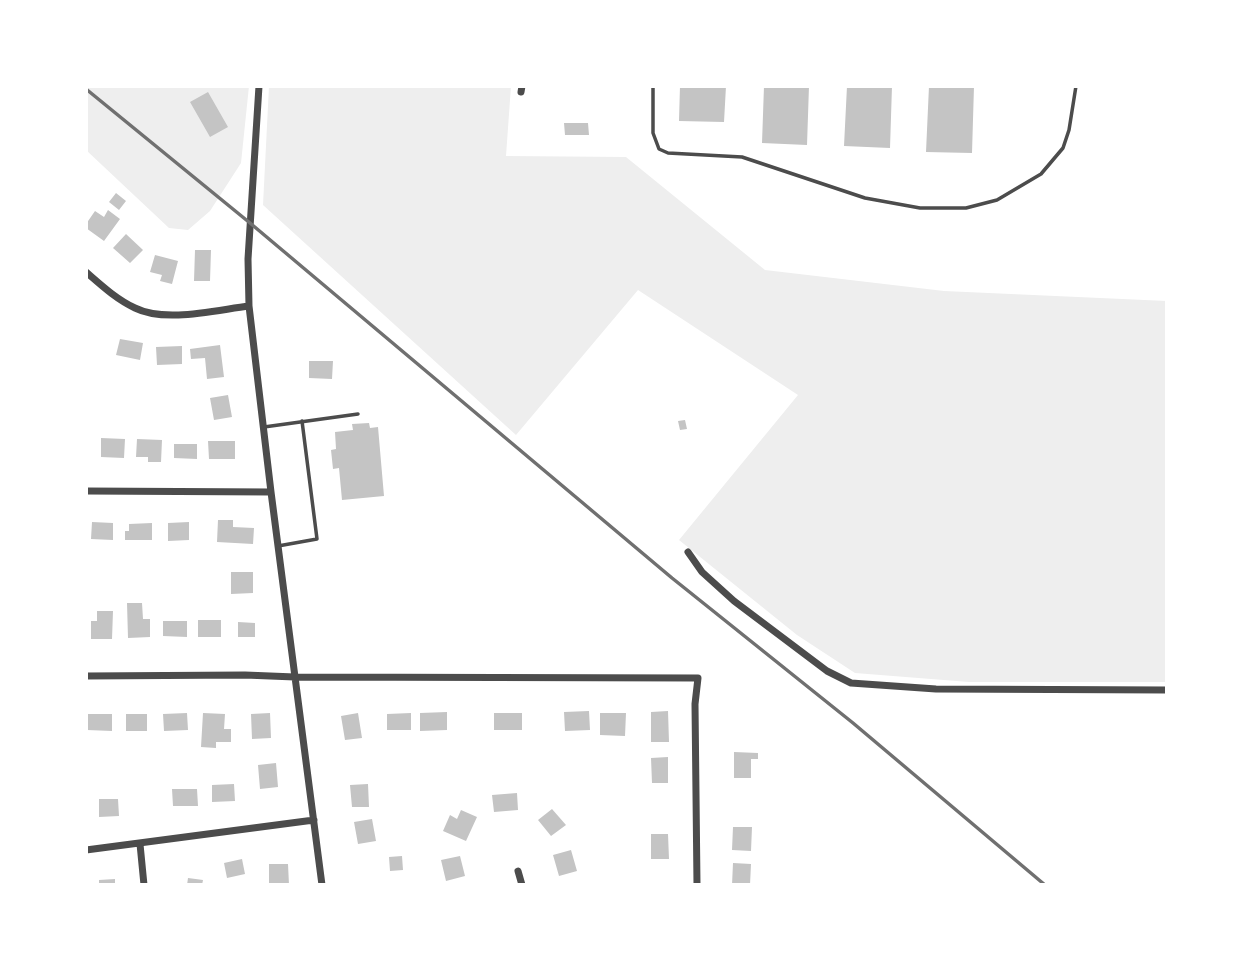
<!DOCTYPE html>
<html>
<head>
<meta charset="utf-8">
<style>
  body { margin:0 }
  #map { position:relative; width:1253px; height:971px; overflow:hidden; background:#fff; font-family:"Space Grotesk",sans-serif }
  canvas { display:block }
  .frame { position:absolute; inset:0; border:88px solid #fff; pointer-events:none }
</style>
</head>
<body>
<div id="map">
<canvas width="1253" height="971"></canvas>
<div class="frame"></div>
</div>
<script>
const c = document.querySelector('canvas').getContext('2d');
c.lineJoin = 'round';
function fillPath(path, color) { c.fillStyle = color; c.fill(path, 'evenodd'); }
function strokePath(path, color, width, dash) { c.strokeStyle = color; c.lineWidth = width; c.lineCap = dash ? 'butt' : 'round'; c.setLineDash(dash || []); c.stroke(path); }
fillPath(new Path2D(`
  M86 86H249L241 163 210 211 188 230 169 228 86 150Z
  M269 86H511L506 156 626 157 765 270 944 291 1167 301V682H969L855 673 797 635 679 540 798 395 638 290 516 435 263 205Z`), '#eee');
fillPath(new Path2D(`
  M680 86H726L724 122 679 121Z
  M764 86H809L807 145 762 143Z
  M847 86H892L890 148 844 146Z
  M929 86H974L972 153 926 152Z
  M208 92 228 127 210 137 190 102Z
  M564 123H588L589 135H565Z
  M116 193 126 201 119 210 109 202Z
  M108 210 120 219 104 241 86 228V224L95 211 104 217Z
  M126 234 143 250 130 263 113 248Z
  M195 250H211L210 281H194Z
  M155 255 178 261 172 284 160 281 162 275 150 272Z
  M120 339 143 343 140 360 116 355Z
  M220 345 224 377 207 379 205 358 191 359 190 349Z
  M182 346V364L157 365 156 347Z
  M309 361H333L332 379 309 378Z
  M228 395 232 417 214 420 210 398Z
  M685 420 687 429 680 430 678 421Z
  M369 423 370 428 378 427 384 496 342 500 339 468 333 469 331 450 336 449 335 432 353 430 352 424Z
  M101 438 125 439 124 458 101 457Z
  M137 439 162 440 161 462H148V457H136Z
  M208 441H235V459H209Z
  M174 444H197V459L174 458Z
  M218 520H233V527L254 528 253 544 217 542Z
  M92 522 113 523V540L91 539Z
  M189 522V540L168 541V523Z
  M152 523V540H125V531H129V524Z
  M231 572H253V593L231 594Z
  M127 603H142L143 619H150V637L128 638Z
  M97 611H113L112 639H91V621H97Z
  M198 620H221V637H198Z
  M163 621H187V637L163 636Z
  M238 622 255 623V637H238Z
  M589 711 590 730 565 731 564 712Z
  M668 711 669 742H651V712Z
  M447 712V730L420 731V713Z
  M187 713 188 730 164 731 163 714Z
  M203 713 225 714 224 729H231V742H216V748L201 747Z
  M270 713 271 738 252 739 251 714Z
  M358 713 362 738 345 740 341 716Z
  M411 713V730H387V714Z
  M494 713H522V730H494Z
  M600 713H626L625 736 600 735Z
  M87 714H112V731L87 730Z
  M126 714H147V731H126Z
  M734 752 758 753V759H751V778H734Z
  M668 757V783H652L651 758Z
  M276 763 278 787 260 789 258 765Z
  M234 784 235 801 212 802V785Z
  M368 784 369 807H352L350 785Z
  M172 789H197L198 806H173Z
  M517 793 518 810 494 812 492 795Z
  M99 799H118L119 816 99 817Z
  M552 809 566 825 551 836 538 820Z
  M461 810 477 817 466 841 443 831 450 815 457 819Z
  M372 819 376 841 358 844 354 822Z
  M733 827H752L751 851 732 850Z
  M651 834H668L669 859H651Z
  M571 850 577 871 559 876 553 855Z
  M402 856 403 870 390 871 389 857Z
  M460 856 465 876 446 881 441 860Z
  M242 859 245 874 227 878 224 863Z
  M733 863 751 864 750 885H732Z
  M269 864H288L289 885H269Z
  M188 878 203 880 202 885H187Z
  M115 879V885H99V880Z`), '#c4c4c4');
strokePath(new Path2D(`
  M653 86V133L659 149 668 153 742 157 865 198 920 208H966L997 200 1041 174 1063 148 1069 130 1076 86
  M264 427 358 414
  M278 546 317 539 302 421`), '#4c4c4c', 3.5);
strokePath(new Path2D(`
  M259 86 248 259 249 306 271 492 322 885
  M521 92 522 86
  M86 272C101 285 116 299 135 308 165 323 216 310 249 306
  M86 491 271 492
  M688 552 702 572 734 601 827 671 851 683 936 689 1167 690
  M86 676 245 675 295 677 698 678 695 704 697 885
  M140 844 144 885
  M86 850 314 820
  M518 871 522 885`), '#4c4c4c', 7);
strokePath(new Path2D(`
  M86 89 250 223 672 578 853 723 1045 885`), '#707070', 3.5);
</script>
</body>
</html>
